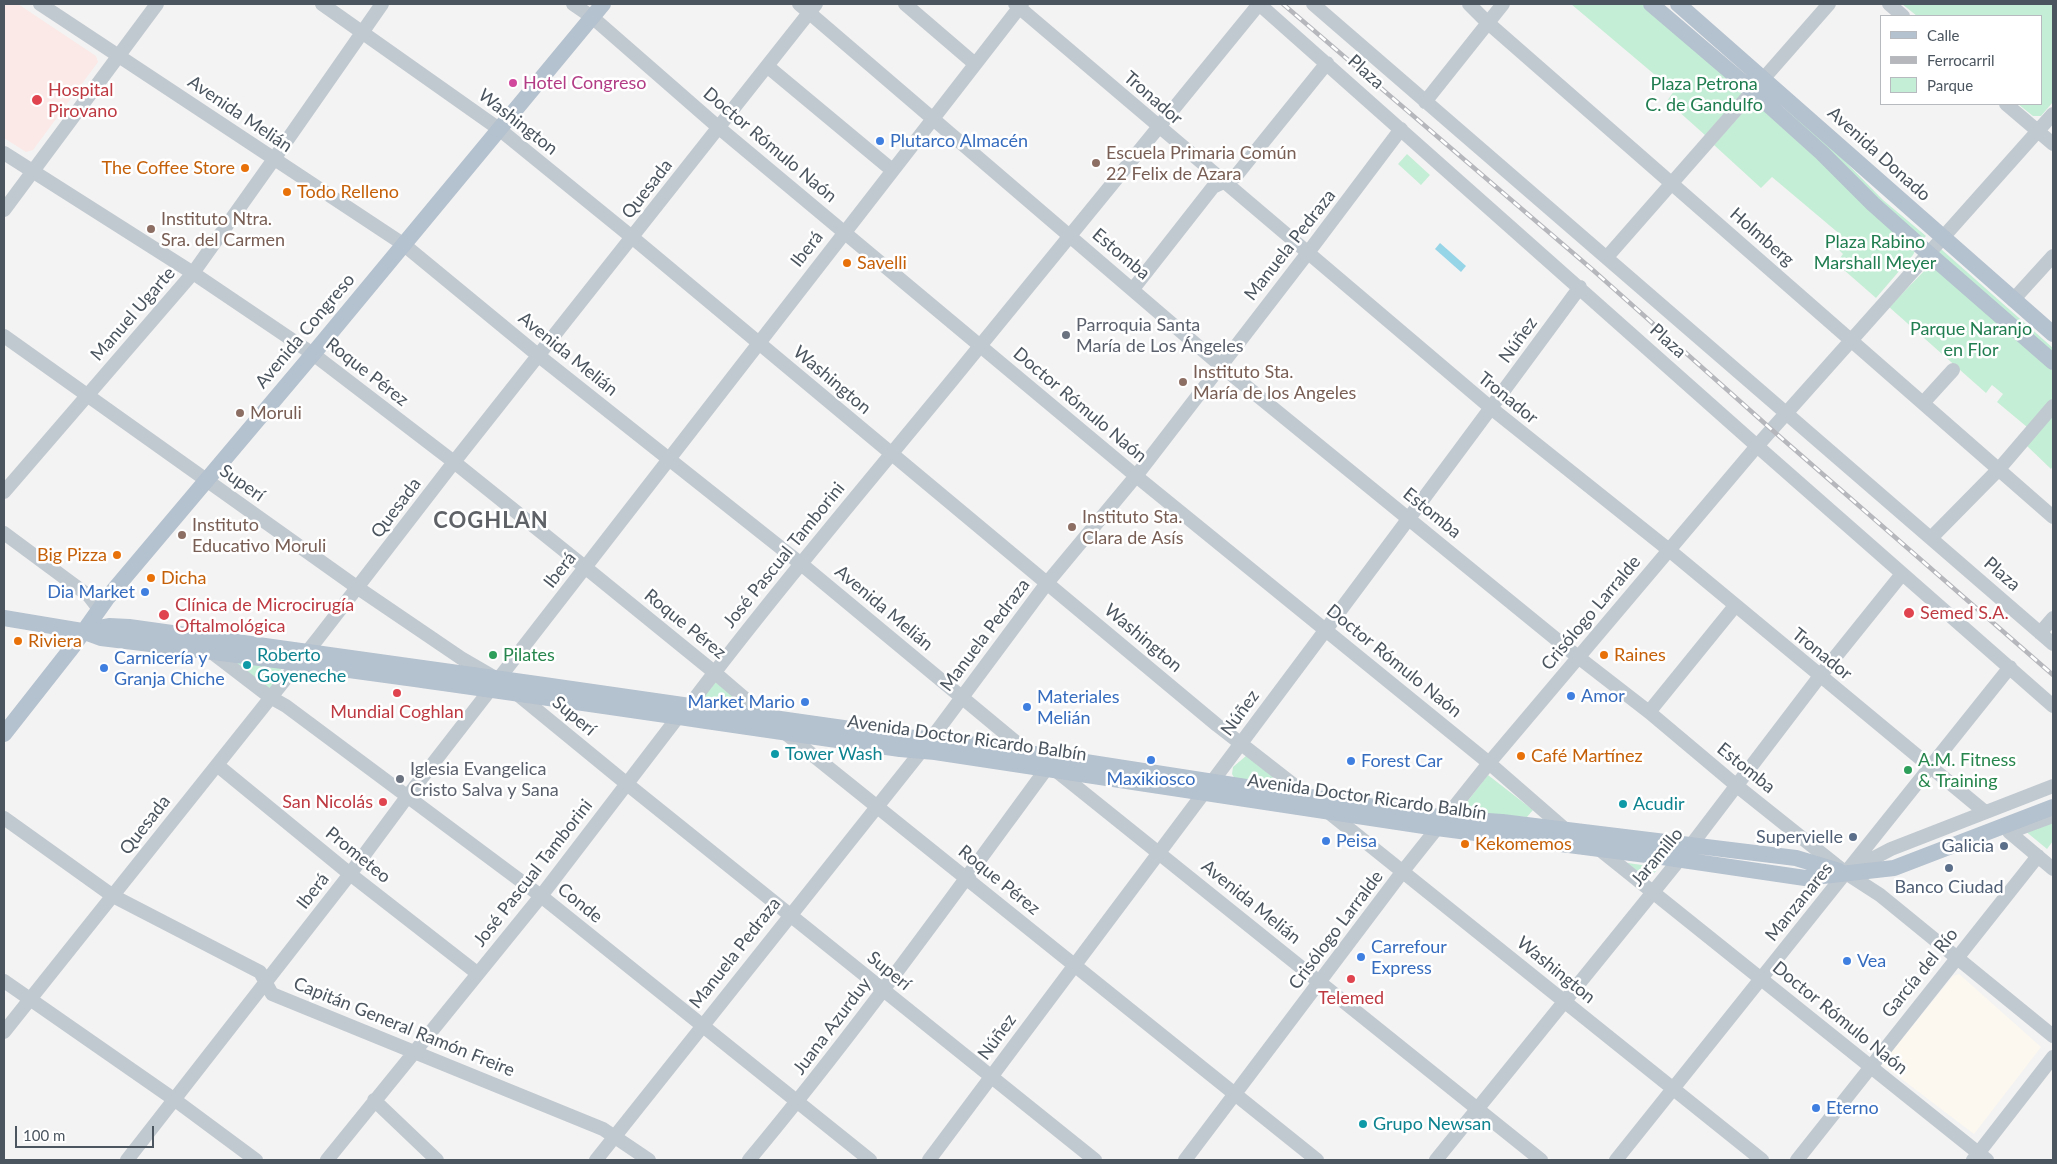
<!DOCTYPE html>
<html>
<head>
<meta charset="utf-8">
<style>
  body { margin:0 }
  #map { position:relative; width:2057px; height:1164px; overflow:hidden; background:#f4f3f3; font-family:Lato,sans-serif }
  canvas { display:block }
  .frame { position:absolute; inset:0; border:5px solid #4b555f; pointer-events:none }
  .legend { position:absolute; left:1880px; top:15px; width:162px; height:90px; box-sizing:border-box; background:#fff; border:1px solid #b7bbbf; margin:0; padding:6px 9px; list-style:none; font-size:15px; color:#4b555f }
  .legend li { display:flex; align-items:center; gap:10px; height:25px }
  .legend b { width:25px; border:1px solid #b7bbbf }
  .scale { position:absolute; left:15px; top:1126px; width:139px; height:22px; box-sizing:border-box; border:2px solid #4b555f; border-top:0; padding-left:6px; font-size:15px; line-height:18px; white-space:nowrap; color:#4b555f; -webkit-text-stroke:4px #fff; paint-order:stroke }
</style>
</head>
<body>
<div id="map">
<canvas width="2057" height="1164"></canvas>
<div class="frame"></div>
<ul class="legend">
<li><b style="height:6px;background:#b4c1ce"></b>Calle</li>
<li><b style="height:6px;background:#b5b7bc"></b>Ferrocarril</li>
<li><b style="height:14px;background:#c5eed6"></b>Parque</li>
</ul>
<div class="scale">100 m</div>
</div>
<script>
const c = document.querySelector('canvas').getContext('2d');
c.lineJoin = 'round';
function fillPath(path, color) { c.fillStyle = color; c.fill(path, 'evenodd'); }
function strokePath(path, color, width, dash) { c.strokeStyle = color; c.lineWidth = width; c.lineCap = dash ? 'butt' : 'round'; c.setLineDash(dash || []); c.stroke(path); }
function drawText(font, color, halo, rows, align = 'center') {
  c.font = font + ' Lato,sans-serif'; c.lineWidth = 5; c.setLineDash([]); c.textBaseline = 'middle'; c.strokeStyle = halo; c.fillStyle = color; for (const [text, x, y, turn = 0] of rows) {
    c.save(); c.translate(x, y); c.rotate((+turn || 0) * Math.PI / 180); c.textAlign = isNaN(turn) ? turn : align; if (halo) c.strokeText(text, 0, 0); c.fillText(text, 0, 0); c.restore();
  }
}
fillPath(new Path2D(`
  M1959 974 2041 1047 1974 1134 1882 1064 1953 976Z`), '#fcf8ef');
fillPath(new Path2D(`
  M4 4H18L96 56 98 62 33 150 26 152 4 138Z`), '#fae9e7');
fillPath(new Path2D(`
  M1571 4H1642L1738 85 1742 94 1706 136 1667 101 1674 91Z
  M1902 4H2053V102L2041 116H2033L2018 104H2041V16H1917Z
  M1771 94 1825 141 1883 200 1926 236 1922 240 1878 202Z
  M1756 104 1913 244 1915 251 1913 255 1876 298 1836 263 1843 254 1835 246 1842 236 1772 177 1761 188 1714 145 1749 105Z
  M1407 154 1430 175 1421 185 1398 164Z
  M1941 249 2053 348V356L1937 253Z
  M1929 266H1934L2053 371V398L2027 427 1997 402 2003 394 1992 385 1986 393 1889 307Z
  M2053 414V466L2051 469 2027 446Z
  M233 660 280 667 283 673 270 689 266 690Z
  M719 681 743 704 741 706 707 702 704 698V693L714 682Z
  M1247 755 1279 781 1276 784 1235 779 1232 774 1233 767Z
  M1488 775 1533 810 1527 817 1470 813 1466 803Z
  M2053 818V841L2047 849 2024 830Z
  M1628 863 1656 867 1658 869 1648 879H1645L1628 866Z`), '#c5eed6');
fillPath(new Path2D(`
  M1440 243 1466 266 1461 272 1435 249Z`), '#96d4e7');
strokePath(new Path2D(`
  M40 4 403 244 539 356 800 563 1047 768C950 900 854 1034 749 1160
  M322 4 499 129 633 238 1217 725 1308 796
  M573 4 592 17 718 127 1136 476 1489 763 1566 830
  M799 4 1220 365 1578 657 1649 712 1737 786 1846 873 1880 895 2053 1036
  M905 4 975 64
  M1015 4 1491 408 1669 550 1985 812
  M1259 4 1757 446 2053 706
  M1313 4 2053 644
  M1469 4 1487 22 2053 517
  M1889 4 1903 16
  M767 66 892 170
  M1425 102 1503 4
  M2006 104 2053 144
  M4 153 193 273 313 354 454 462 586 568 714 672 784 732 1317 1160
  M4 210 157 4
  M1607 257 1829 4
  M1133 289 1213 187 1235 177 1327 63
  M2013 300 2053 256
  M4 336 358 588 461 658 492 676
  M1923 403 1953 370
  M4 492 193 273 274 159 382 4
  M4 533 89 596 99 609
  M1931 538 1999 469 2053 406
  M2040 633 2053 618
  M210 651 270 697 286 706 541 896 870 1160
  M516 693 627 784 1095 1160
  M1649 712 1735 606
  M217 765 350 874 477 973
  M1054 769 1541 1160
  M1327 811 1762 1160
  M4 818 113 896 260 972 272 994 603 1129 649 1160
  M2018 829 2053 816
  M2009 832 2053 869
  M1599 849 1987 1160
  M1853 869 1891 849 2053 786
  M4 981 175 1100 256 1160
  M4 1032 319 637 454 462 816 4
  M374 1100 437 1160
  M127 1160 350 874 407 797 1022 4
  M327 1160 541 896 678 717 689 706C772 596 861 491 949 384 1053 258 1155 130 1259 4
  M596 1160 931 739 1047 583 1136 476 1307 254 1401 129
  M929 1160C1146 869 1365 580 1580 287
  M1185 1160 1403 871 1489 763 1757 446 2053 114
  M1436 1160 1692 844 1820 676 1902 574
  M1616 1160 2010 667
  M1797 1160 2038 856
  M1973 1160 2053 1057`), '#c1c9d0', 14);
strokePath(new Path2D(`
  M1651 4 1753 91 1822 153 1873 204 1928 253 2053 362
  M1678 4 2053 334
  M4 618 82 631 101 638C368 670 634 711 900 749L935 752 1437 828 1662 857 1805 878 1894 868 2053 807
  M82 631 109 626 129 627 544 685 794 721 914 738 944 740 1445 818 1502 822 1796 858 1839 871
  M4 734 74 645 108 597 313 354 603 4`), '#b4c1ce', 16);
const rail = new Path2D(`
  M1283 4 1594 271 1771 429 2053 675`);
strokePath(rail, '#b5b7bc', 4.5);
strokePath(rail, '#fff', 2.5, [8]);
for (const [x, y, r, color] of [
  [513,83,5,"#d1479c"],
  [37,100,6,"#e0444e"],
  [880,141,5,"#3f7fe0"],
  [1096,163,5,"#8d6e63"],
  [245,168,5,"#e8710a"],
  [287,192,5,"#e8710a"],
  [151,229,5,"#8d6e63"],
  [847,263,5,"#e8710a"],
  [1066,335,5,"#6b7280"],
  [1183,382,5,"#8d6e63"],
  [240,413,5,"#8d6e63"],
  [1072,527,5,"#8d6e63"],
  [182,535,5,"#8d6e63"],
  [117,555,5,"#e8710a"],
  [151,578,5,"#e8710a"],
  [145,592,5,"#3f7fe0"],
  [1909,613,6,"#e0444e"],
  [164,615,6,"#e0444e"],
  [18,641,5,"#e8710a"],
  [493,655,5,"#2e9e5b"],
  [1604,655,5,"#e8710a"],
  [247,665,5,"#0f9aa8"],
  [104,668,5,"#3f7fe0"],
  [397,693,5,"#e0444e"],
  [1571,696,5,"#3f7fe0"],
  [805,702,5,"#3f7fe0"],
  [1027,707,5,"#3f7fe0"],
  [775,754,5,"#0f9aa8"],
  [1521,756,5,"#e8710a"],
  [1151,760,5,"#3f7fe0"],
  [1351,761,5,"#3f7fe0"],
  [1908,770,5,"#2e9e5b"],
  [400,779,5,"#6b7280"],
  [383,802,5,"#e0444e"],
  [1623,804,5,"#0f9aa8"],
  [1853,837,5,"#5c6f8a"],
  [1326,841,5,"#3f7fe0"],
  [1465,844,5,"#e8710a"],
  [2004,846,5,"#5c6f8a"],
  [1949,868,5,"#5c6f8a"],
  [1361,957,5,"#3f7fe0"],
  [1847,961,5,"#3f7fe0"],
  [1351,979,5,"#e0444e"],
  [1816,1108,5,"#3f7fe0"],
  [1363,1124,5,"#0f9aa8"]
]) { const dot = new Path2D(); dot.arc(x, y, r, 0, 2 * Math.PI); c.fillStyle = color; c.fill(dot); strokePath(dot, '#fff', 2); }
drawText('18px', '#4b555f', '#fff', [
  ["Plaza",1366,72,42],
  ["Tronador",1153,98,41],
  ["Avenida Melián",240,114,34],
  ["Washington",518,122,38],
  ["Doctor Rómulo Naón",770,145,40],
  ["Avenida Donado",1879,154,42],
  ["Quesada",647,189,-52],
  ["Holmberg",1762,237,41],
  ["Manuela Pedraza",1290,245,-52],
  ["Iberá",807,249,-52],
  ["Estomba",1121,254,40],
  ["Manuel Ugarte",133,314,-49],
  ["Avenida Congreso",305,331,-50],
  ["Núñez",1518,340,-54],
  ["Plaza",1668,341,42],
  ["Avenida Melián",568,354,39],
  ["Roque Pérez",367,372,38],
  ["Washington",832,380,40],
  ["Tronador",1508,398,39],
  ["Doctor Rómulo Naón",1080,405,40],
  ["Superí",242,483,35],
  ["Quesada",396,508,-53],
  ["Estomba",1432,513,39],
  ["José Pascual Tamborini",784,555,-51],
  ["Iberá",560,570,-52],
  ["Plaza",2002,574,41],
  ["Avenida Melián",884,608,40],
  ["Crisólogo Larralde",1591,613,-50],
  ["Roque Pérez",685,624,39],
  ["Manuela Pedraza",985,635,-53],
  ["Washington",1143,638,40],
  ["Tronador",1822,654,39],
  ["Doctor Rómulo Naón",1394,661,39],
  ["Núñez",1240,713,-54],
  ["Superí",574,716,40],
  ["Avenida Doctor Ricardo Balbín",967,738,8],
  ["Estomba",1746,768,39],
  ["Avenida Doctor Ricardo Balbín",1367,797,8],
  ["Quesada",145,825,-52],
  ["Prometeo",358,855,39],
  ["Jaramillo",1657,857,-50],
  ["José Pascual Tamborini",533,873,-52],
  ["Roque Pérez",999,880,39],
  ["Iberá",313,891,-52],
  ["Avenida Melián",1251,902,39],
  ["Manzanares",1799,902,-51],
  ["Conde",580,903,39],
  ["Crisólogo Larralde",1336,930,-53],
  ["Manuela Pedraza",735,953,-52],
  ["Washington",1556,970,39],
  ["Superí",889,971,39],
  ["García del Río",1920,973,-51],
  ["Doctor Rómulo Naón",1840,1018,39],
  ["Juana Azurduy",832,1026,-53],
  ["Capitán General Ramón Freire",404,1027,22],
  ["Núñez",997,1037,-54]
]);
drawText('18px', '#b23c85', '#fff', [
  ["Hotel Congreso",523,83]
], 'left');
drawText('18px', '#1f7d50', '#fff', [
  ["Plaza Petrona",1704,84],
  ["C. de Gandulfo",1704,105],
  ["Plaza Rabino",1875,242],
  ["Marshall Meyer",1875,263],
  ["Parque Naranjo",1971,329],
  ["en Flor",1971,350]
]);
drawText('18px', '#be3a42', '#fff', [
  ["Hospital",48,90],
  ["Pirovano",48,111],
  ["Clínica de Microcirugía",175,605],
  ["Oftalmológica",175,626],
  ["Semed S.A.",1920,613],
  ["Mundial Coghlan",397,712,"center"],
  ["San Nicolás",373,802,"right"],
  ["Telemed",1351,998,"center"]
], 'left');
drawText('18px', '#366cbe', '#fff', [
  ["Plutarco Almacén",890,141],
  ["Dia Market",135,592,"right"],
  ["Carnicería y",114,658],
  ["Granja Chiche",114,679],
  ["Amor",1581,696],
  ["Materiales",1037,697],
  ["Melián",1037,718],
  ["Market Mario",795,702,"right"],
  ["Forest Car",1361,761],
  ["Maxikiosco",1151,779,"center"],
  ["Peisa",1336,841],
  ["Carrefour",1371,947],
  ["Express",1371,968],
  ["Vea",1857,961],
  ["Eterno",1826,1108]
], 'left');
drawText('18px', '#785e54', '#fff', [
  ["Escuela Primaria Común",1106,153],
  ["22 Felix de Azara",1106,174],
  ["Instituto Ntra.",161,219],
  ["Sra. del Carmen",161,240],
  ["Instituto Sta.",1193,372],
  ["María de los Angeles",1193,393],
  ["Moruli",250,413],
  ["Instituto Sta.",1082,517],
  ["Clara de Asís",1082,538],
  ["Instituto",192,525],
  ["Educativo Moruli",192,546]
], 'left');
drawText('18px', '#c56008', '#fff', [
  ["The Coffee Store",235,168,"right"],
  ["Todo Relleno",297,192],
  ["Savelli",857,263],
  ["Big Pizza",107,555,"right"],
  ["Dicha",161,578],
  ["Riviera",28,641],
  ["Raines",1614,655],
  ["Café Martínez",1531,756],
  ["Kekomemos",1475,844]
], 'left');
drawText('18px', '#5b616d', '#fff', [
  ["Parroquia Santa",1076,325],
  ["María de Los Ángeles",1076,346],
  ["Iglesia Evangelica",410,769],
  ["Cristo Salva y Sana",410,790]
], 'left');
drawText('18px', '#0d838f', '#fff', [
  ["Roberto",257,655],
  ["Goyeneche",257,676],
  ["Tower Wash",785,754],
  ["Acudir",1633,804],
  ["Grupo Newsan",1373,1124]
], 'left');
drawText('18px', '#27864d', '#fff', [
  ["Pilates",503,655],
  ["A.M. Fitness",1918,760],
  ["& Training",1918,781]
], 'left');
drawText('18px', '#4e5e75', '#fff', [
  ["Supervielle",1843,837],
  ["Galicia",1994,846],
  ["Banco Ciudad",1949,887,"center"]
], 'right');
c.letterSpacing = '1px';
drawText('bold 22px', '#5f6267', '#fff', [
  ["COGHLAN",491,521]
]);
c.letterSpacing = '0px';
</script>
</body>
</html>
